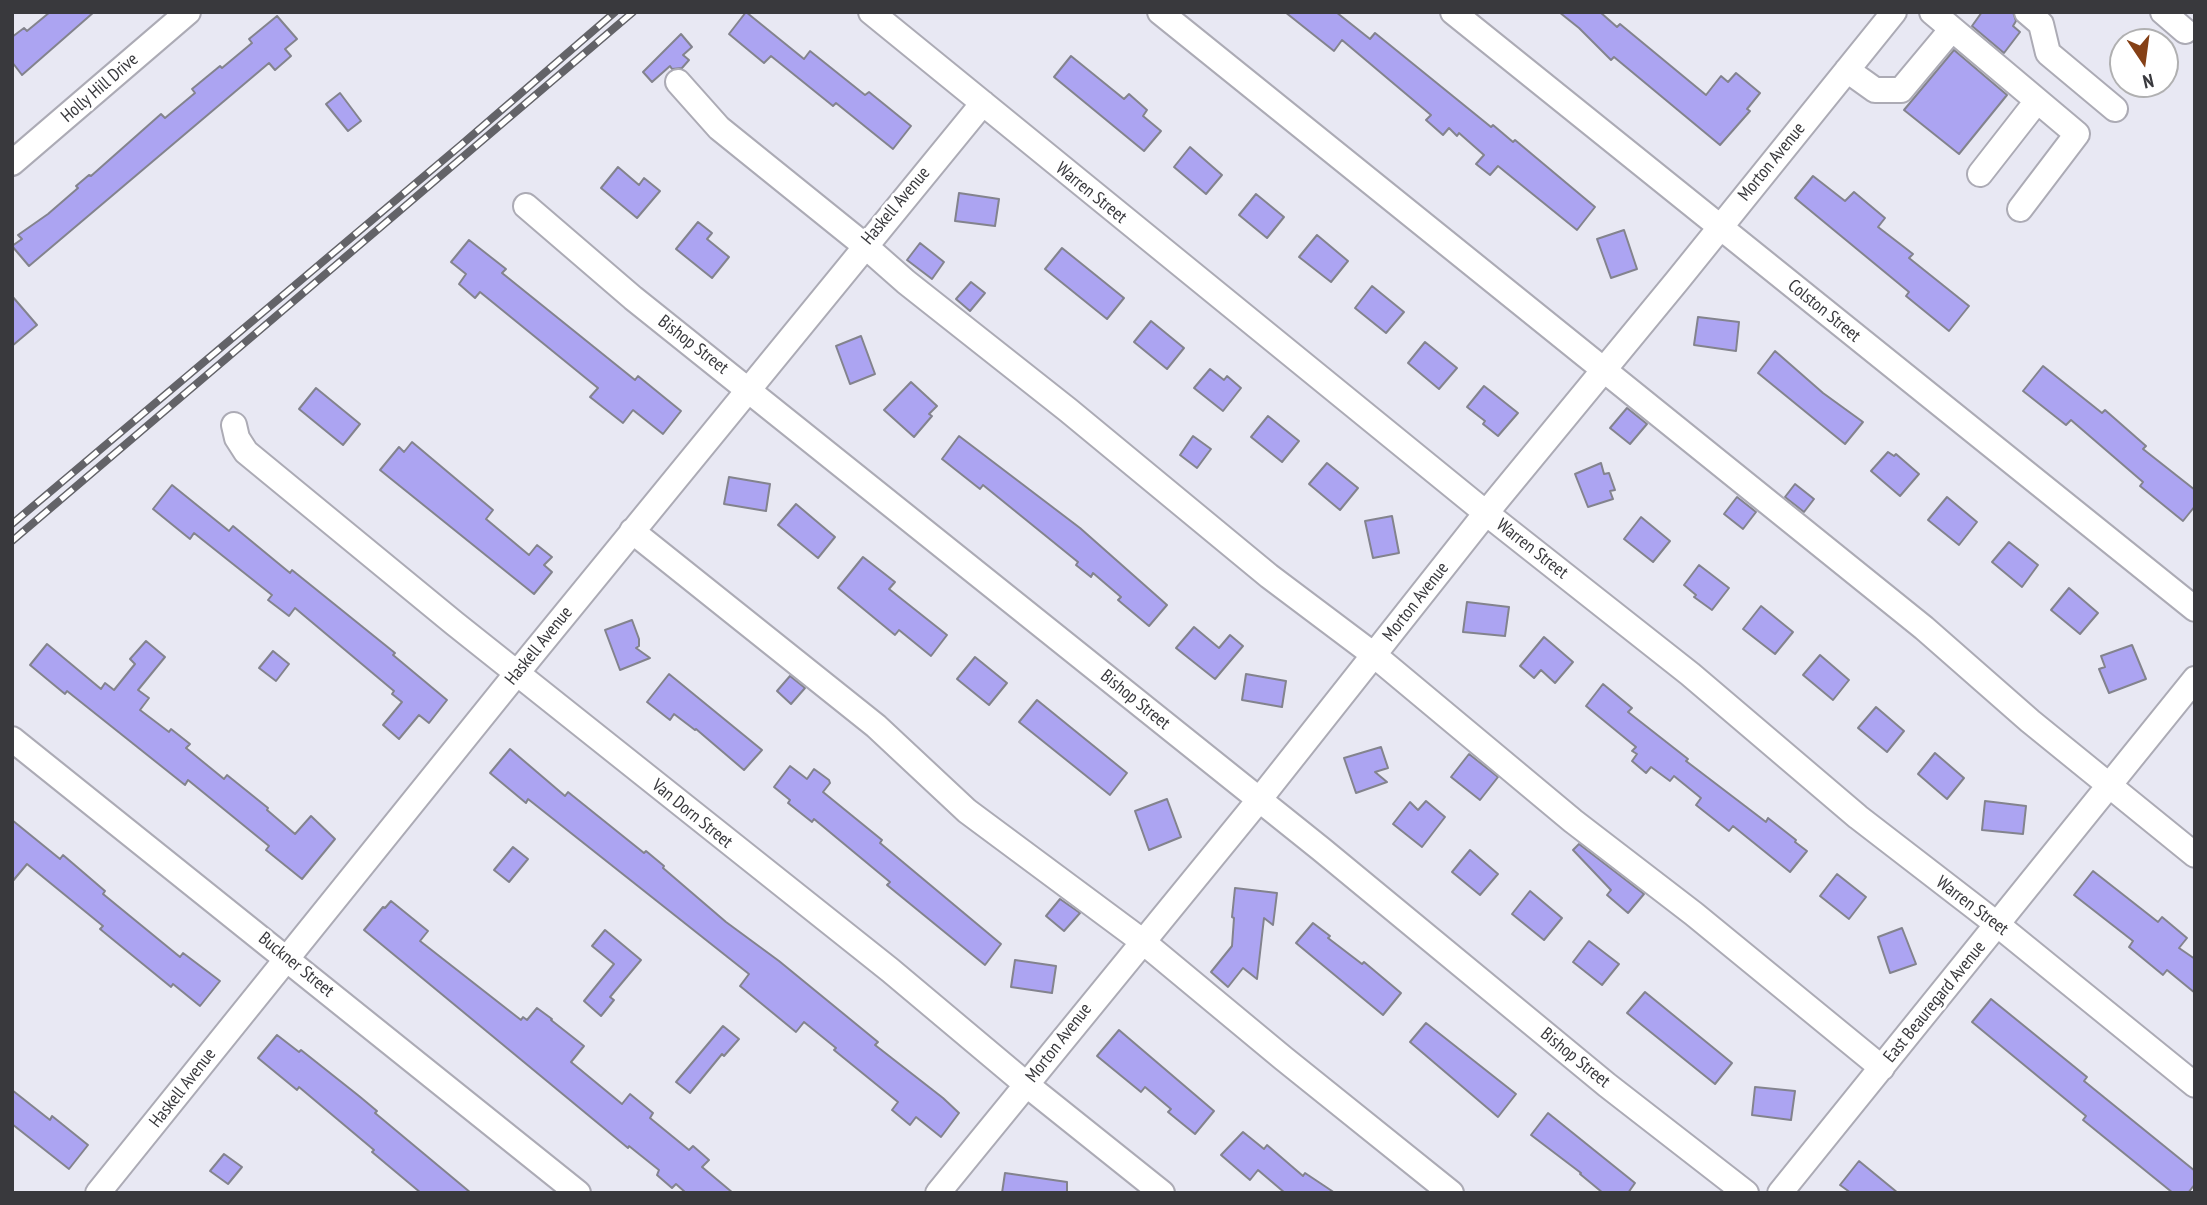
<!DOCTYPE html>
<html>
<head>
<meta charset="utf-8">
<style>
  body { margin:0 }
  #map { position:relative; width:2207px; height:1205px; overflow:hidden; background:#e8e8f3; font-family:"PT Sans Narrow",sans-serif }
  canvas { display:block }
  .frame { position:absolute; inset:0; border:14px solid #39393d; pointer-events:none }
  .north { position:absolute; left:2109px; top:28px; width:70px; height:70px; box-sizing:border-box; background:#fff; border:2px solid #b0b0b1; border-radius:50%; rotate:167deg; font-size:19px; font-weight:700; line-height:28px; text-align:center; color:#39393d }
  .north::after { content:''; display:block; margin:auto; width:24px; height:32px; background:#854016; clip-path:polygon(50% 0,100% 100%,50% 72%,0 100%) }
</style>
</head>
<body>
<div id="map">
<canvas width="2207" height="1205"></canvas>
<div class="frame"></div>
<div class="north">N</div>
</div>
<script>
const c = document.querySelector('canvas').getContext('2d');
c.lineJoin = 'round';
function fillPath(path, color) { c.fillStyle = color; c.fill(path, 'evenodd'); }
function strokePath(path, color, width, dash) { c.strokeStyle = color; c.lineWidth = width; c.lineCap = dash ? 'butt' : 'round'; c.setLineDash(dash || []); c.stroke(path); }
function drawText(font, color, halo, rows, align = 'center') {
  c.font = font + ' "PT Sans Narrow",sans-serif'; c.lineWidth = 6; c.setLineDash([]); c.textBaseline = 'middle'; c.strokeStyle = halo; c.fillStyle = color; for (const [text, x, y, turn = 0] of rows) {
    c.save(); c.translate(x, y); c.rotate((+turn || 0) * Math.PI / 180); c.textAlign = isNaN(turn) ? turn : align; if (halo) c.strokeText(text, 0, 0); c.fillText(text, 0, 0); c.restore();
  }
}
const building = new Path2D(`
  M50 12H94L22 75 12 62V37L24 28 27 31Z
  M746 12 804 59 810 51 865 95 869 92 911 126 893 149 836 103 833 106 771 56 764 63 729 34Z
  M1285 12H1336L1370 39 1375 33 1491 127 1493 125 1513 142 1515 140 1595 207 1577 230 1498 166 1490 175 1476 164 1484 155 1459 133 1457 136 1449 128 1443 135 1426 120 1431 115 1342 40 1334 51Z
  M1559 12H1600L1617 27 1620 24 1706 95 1721 76 1728 82 1736 73 1760 93 1747 109 1750 111 1720 145 1614 57 1611 60 1579 28Z
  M1982 12H2013L2016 21 2013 26 2020 32 2004 53 1972 26Z
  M277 16 297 39 285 49 291 56 275 70 269 63 29 266 12 246 22 239 18 235 48 214 78 188 76 186 89 175 91 176 161 114 165 118 195 93 192 89 220 66 222 68 252 43 249 39Z
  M681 34 692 47 683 55 689 60 682 68 672 69 670 66 652 82 643 72Z
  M1954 50 2007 95 1959 154 1904 110Z
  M1071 56 1124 99 1129 94 1147 110 1143 116 1161 131 1144 151 1054 77Z
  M340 93 361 121 348 131 326 104Z
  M1190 147 1222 175 1206 194 1174 167Z
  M618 167 639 185 644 178 660 191 637 218 601 188Z
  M1813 176 1845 201 1854 192 1885 218 1878 227 1913 254 1909 258 1969 306 1949 331 1906 296 1909 292 1795 198Z
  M959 193 999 199 995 226 955 221Z
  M1256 194 1284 217 1267 238 1239 215Z
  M698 222 712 233 707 239 729 257 712 278 676 249Z
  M1624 230 1637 269 1611 278 1597 239Z
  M1317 235 1348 261 1331 282 1299 257Z
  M469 240 506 269 502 273 635 380 638 376 681 411 663 434 633 410 623 423 590 397 598 388 480 292 475 298 459 284 466 274 451 262Z
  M920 243 944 262 932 279 907 260Z
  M1062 248 1124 298 1107 319 1045 269Z
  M971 282 985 293 970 311 956 299Z
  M1372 286 1404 312 1386 333 1355 308Z
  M12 296 37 325 12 346Z
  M1698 317 1739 322 1736 351 1694 345Z
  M1151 321 1184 348 1167 369 1134 342Z
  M861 336 875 374 850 384 836 346Z
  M1425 342 1457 368 1439 389 1408 363Z
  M1775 351 1823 393 1863 422 1845 444 1758 373Z
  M2043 366 2102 413 2105 410 2146 446 2143 449 2195 490V506L2183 521 2140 486 2143 482 2071 420 2066 425 2023 391Z
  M1210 369 1224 380 1227 376 1241 388 1223 411 1194 388Z
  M911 382 937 406 929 414 932 416 914 437 884 410Z
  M1484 386 1518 413 1498 436 1483 424 1485 421 1467 407Z
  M316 388 360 424 343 445 299 409Z
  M1627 408 1647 424 1630 444 1610 428Z
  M1268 416 1299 441 1282 462 1251 437Z
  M959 436 1080 528 1167 605 1149 626 1118 600 1121 597 1093 573 1091 577 1076 565 1078 562 983 485 980 489 942 459Z
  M1193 436 1211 449 1197 468 1180 455Z
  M412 442 493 510 486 519 529 555 537 545 552 557 544 565 552 572 534 594 380 470 399 447 404 452Z
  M1888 452 1894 456 1896 454 1919 474 1900 496 1871 471Z
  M1327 463 1358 488 1340 510 1309 484Z
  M1601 463 1604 474 1609 473 1615 490 1610 491 1613 499 1588 507 1575 474Z
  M729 477 770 484 766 511 724 504Z
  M1795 484 1814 499 1804 512 1785 497Z
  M172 485 229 531 233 526 290 573 292 570 395 653 393 655 447 700 429 723 419 715 399 739 383 725 402 702 392 694 394 691 295 608 289 616 268 600 272 595 194 533 190 539 153 509Z
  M1737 497 1756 512 1743 529 1724 514Z
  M1947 497 1977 522 1959 545 1928 520Z
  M796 504 835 537 818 558 778 525Z
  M1392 516 1399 553 1373 558 1365 521Z
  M1641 517 1670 541 1653 562 1624 539Z
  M2009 542 2038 565 2022 587 1992 562Z
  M863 557 895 582 889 589 947 635 931 656 899 630 895 635 838 588Z
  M1699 565 1729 588 1712 610 1694 597 1696 595 1684 585Z
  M2069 588 2098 613 2080 634 2051 610Z
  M1467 602 1509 607 1505 636 1463 632Z
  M1761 606 1793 632 1775 654 1743 629Z
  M632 620 639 639V646L636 648 650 658 620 670 605 630Z
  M1194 627 1219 648 1230 635 1243 646 1215 679 1176 648Z
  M1544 637 1573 662 1555 683 1541 670 1534 678 1520 666Z
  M146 641 165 657 138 690 149 698 140 710 169 732 171 729 190 744 186 748 224 779 227 775 268 808 267 810 295 834 311 816 335 839 302 879 266 850 269 846 188 780 185 785 67 691 65 694 30 665 47 644 101 689 105 683 114 690 135 664 130 659Z
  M2132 645 2146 679 2109 693 2099 669 2105 667 2101 656Z
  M273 651 289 664 276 681 259 668Z
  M1820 655 1849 680 1833 700 1803 675Z
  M975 657 1007 683 989 705 957 679Z
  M669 674 762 750 744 770 696 729 695 730 674 714 670 720 647 702Z
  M1246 674 1286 681 1282 707 1242 700Z
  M790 676 805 688 791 704 777 691Z
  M1603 684 1632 708 1628 712 1688 759 1686 761 1766 822 1768 818 1796 840 1795 842 1807 851 1790 872 1733 826 1729 831 1696 805 1701 798 1674 776 1670 781 1651 767 1646 773 1632 761 1637 754 1632 751 1636 747 1586 706Z
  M1037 700 1127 773 1110 795 1019 722Z
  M1876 707 1904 731 1887 752 1858 728Z
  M1381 747 1388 768 1375 772 1387 782 1356 793 1344 758Z
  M510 749 565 796 568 792 644 853 646 851 664 866 663 868 726 922 779 961 878 1042 875 1045 943 1098 959 1113 941 1137 916 1117 910 1125 892 1110 898 1102 834 1050 836 1048 804 1022 796 1032 740 986 749 974 528 799 526 803 490 773Z
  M1935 753 1964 778 1947 799 1918 774Z
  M1469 754 1498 777 1480 800 1451 777Z
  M790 766 807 779 814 769 829 780 830 783 823 792 882 840 880 843 1001 944 985 965 887 885 890 882 814 819 812 822 788 803 790 800 774 787Z
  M1167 799 1181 837 1149 850 1135 811Z
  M1426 801 1445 817 1422 847 1393 824 1410 802 1418 810Z
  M1985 801 2026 806 2023 834 1982 830Z
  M12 820 60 859 63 855 105 891 103 894 180 957 183 953 220 981 200 1006 173 984 171 987 100 929 103 926 27 864 12 882Z
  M1579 844 1644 894 1628 913 1607 895 1611 890 1573 850Z
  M513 847 528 859 509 882 494 870Z
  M1470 850 1498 874 1480 895 1452 872Z
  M2093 871 2158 922 2162 917 2187 938 2179 948 2195 959V993L2167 970 2163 975 2129 947 2133 941 2074 895Z
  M1837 874 1866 897 1849 919 1820 896Z
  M1235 888 1277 893 1273 925 1264 918 1257 979 1243 968 1228 987 1211 972 1232 946 1234 918 1232 917Z
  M1530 891 1562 918 1544 940 1512 914Z
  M1060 899 1080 913 1064 931 1046 916Z
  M391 901 428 931 420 941 521 1020 523 1017 527 1020 537 1008 552 1019 551 1020 584 1046 571 1062 622 1104 630 1094 653 1113 650 1118 689 1150 693 1146 709 1160 702 1167 733 1193H686L676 1184 672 1188 657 1175 659 1170 629 1146 628 1148 364 930 383 907 385 908Z
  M1313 923 1330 936 1328 938 1362 964 1364 962 1401 993 1383 1015 1296 943Z
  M1902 928 1916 964 1890 973 1878 937Z
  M605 930 641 960 610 997 614 1000 601 1016 584 1001 614 964 592 946Z
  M1589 941 1619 964 1602 985 1573 962Z
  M1015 960 1056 966 1052 993 1011 987Z
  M1645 992 1732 1063 1715 1084 1627 1013Z
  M1991 999 2087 1077 2084 1081 2195 1171V1184L2188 1193H2173L2083 1120 2086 1116 1972 1022Z
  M1426 1023 1516 1094 1498 1117 1410 1042Z
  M723 1026 739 1039 724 1056 722 1054 690 1093 676 1082Z
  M1119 1030 1214 1111 1195 1134 1168 1112 1171 1109 1145 1087 1141 1092 1097 1056Z
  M277 1035 299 1052 301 1050 359 1096 377 1111 375 1113 471 1193H421L372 1152 374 1150 299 1087 297 1090 258 1058Z
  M1755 1087 1795 1091 1791 1120 1752 1115Z
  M12 1090 50 1120 52 1116 88 1145 69 1169 12 1124Z
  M1548 1113 1635 1183 1628 1193H1603L1580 1174 1581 1173 1531 1135Z
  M1243 1132 1264 1149 1267 1145 1303 1176 1305 1173 1335 1193H1285L1258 1170 1250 1180 1221 1155Z
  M224 1154 242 1167 228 1184 210 1171Z
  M1859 1161 1898 1193H1851L1840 1185Z
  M1005 1173 1067 1182V1193H1002Z`);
fillPath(building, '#aca4f2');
strokePath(building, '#83838d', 2);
const minor = new Path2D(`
  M871 12 1486 513 1690 674 1858 817 1998 925 2195 1085
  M1160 12 1924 628 2030 721 2195 855
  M1453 12 2195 609
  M1932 12 2077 134 2020 209
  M2027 12 2041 24 2048 53 2115 109
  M2163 12 2185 31
  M1847 70 1875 90H1901L1952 29
  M678 82 719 128 864 245 906 282 1068 410 1269 576 1374 655 1573 821 1694 914 1882 1068
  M12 163 188 12
  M1980 174 2037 101
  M526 206 633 298 1321 849 1607 1085 1746 1193
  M234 425 237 438 246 452 454 623 890 970 1027 1085 1162 1193
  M632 531 876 726 967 811 1142 941 1283 1058 1451 1193
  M12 739 578 1193
  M98 1193 517 673 983 103
  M938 1193 1259 800 1486 513 1677 281 1894 12
  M1780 1193 2195 679`);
strokePath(minor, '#acabb5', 28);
strokePath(minor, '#fff', 24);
const rail = new Path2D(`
  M12 524 461 145 615 12
  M12 541 633 12`);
strokePath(rail, '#636368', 8);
strokePath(rail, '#fff', 5, [16]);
drawText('18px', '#39393d', '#fff', [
  ["Holly Hill Drive",100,88,-41],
  ["Morton Avenue",1772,162,-51],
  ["Warren Street",1091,193,39],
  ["Haskell Avenue",896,206,-50],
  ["Colston Street",1824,311,39],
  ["Bishop Street",693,345,38],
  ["Warren Street",1532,549,38],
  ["Morton Avenue",1416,602,-52],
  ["Haskell Avenue",539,646,-51],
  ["Bishop Street",1135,700,39],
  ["Van Dorn Street",692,814,39],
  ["Warren Street",1972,906,37],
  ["Buckner Street",296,965,39],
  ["East Beauregard Avenue",1935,1002,-51],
  ["Morton Avenue",1059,1043,-52],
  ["Bishop Street",1575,1058,39],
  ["Haskell Avenue",183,1088,-52]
]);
</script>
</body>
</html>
